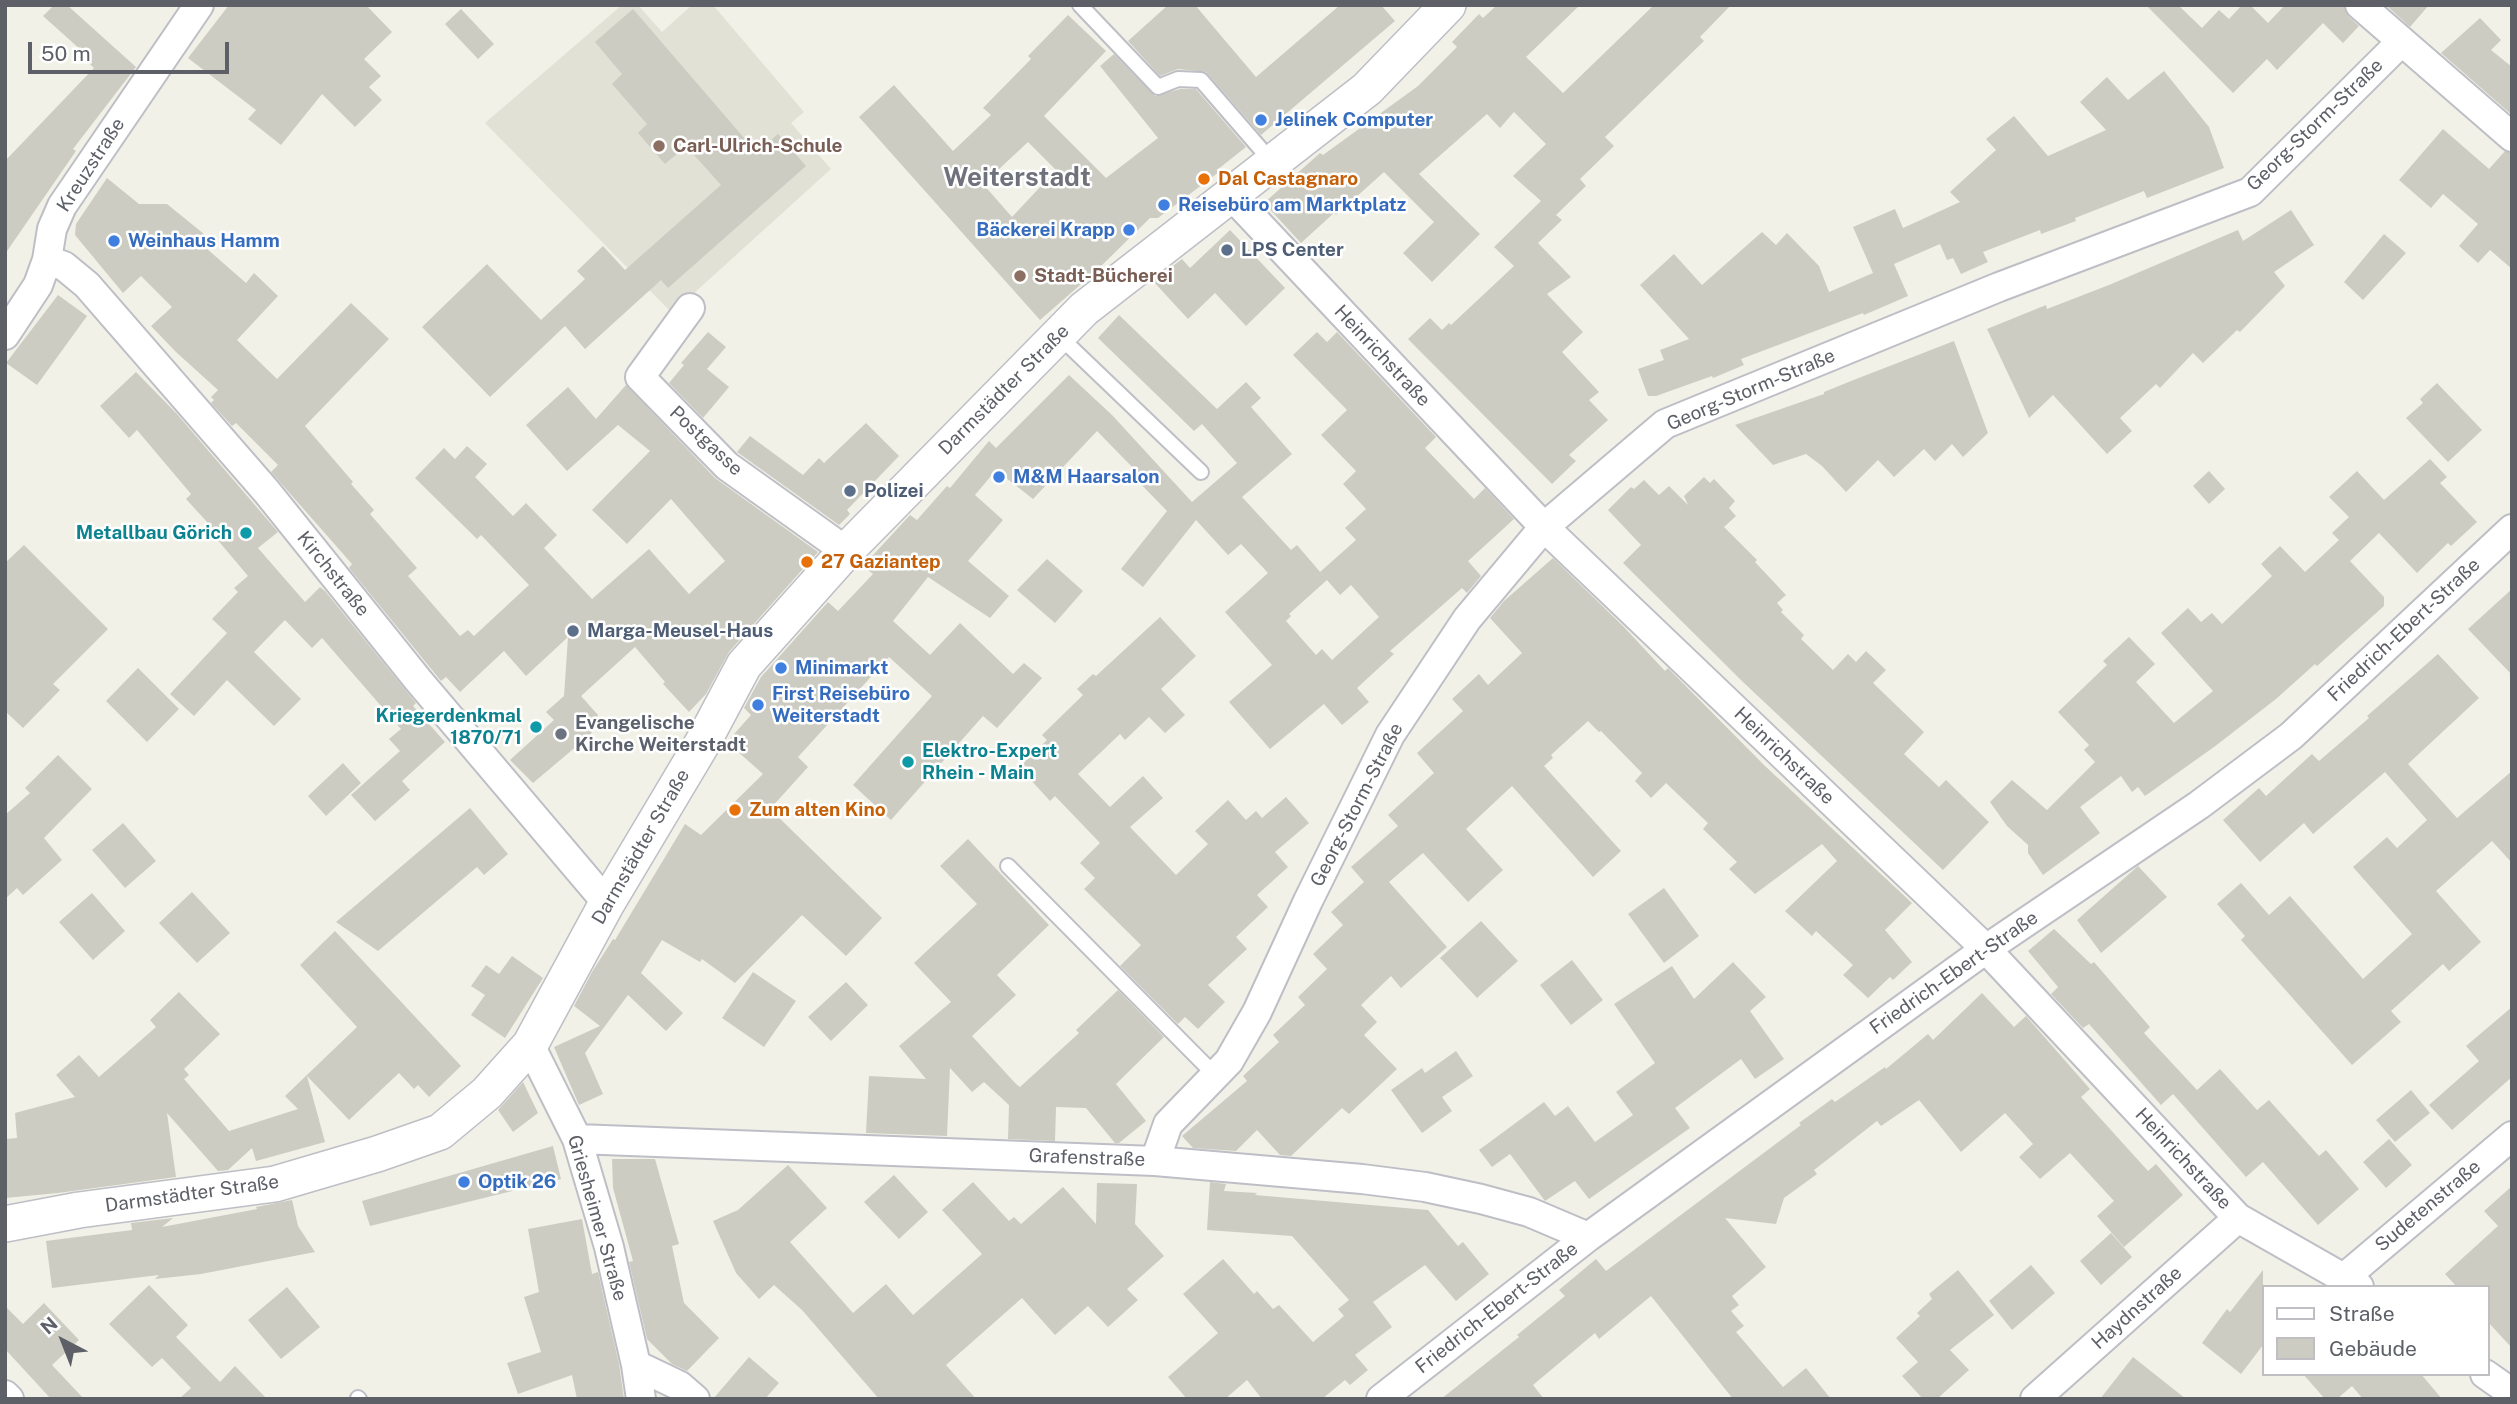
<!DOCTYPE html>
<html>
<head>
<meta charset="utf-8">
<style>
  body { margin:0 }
  #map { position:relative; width:2517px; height:1404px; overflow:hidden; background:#f1f1e7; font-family:"Public Sans",sans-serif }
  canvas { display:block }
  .frame { position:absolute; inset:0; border:7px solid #5e6068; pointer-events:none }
  .legend { position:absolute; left:2262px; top:1285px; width:228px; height:91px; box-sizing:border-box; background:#fff; border:2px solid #bfbfc3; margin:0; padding:9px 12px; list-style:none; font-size:21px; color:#5e6068 }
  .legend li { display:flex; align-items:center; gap:14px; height:35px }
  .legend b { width:35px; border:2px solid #bfbfc3 }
  .north { position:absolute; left:28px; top:1306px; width:70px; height:70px; -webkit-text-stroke:5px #fff; paint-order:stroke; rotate:318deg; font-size:19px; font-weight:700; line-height:28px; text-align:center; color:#5e6068 }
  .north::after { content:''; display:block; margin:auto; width:24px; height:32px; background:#5e6068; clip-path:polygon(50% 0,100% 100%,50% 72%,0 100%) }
  .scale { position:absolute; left:28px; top:42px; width:201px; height:32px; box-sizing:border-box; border:4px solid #5e6068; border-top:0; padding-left:9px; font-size:21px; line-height:24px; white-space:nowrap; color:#5e6068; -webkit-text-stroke:5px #fff; paint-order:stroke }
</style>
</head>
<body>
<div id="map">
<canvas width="2517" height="1404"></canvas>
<div class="frame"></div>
<ul class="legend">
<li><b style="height:9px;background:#fff"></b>Straße</li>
<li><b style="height:19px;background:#ccccc3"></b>Gebäude</li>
</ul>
<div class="north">N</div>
<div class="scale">50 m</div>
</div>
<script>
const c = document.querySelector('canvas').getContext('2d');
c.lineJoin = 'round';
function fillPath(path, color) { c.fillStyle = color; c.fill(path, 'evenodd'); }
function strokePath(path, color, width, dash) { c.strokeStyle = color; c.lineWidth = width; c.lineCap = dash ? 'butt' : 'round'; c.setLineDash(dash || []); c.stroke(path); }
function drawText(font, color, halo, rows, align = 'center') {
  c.font = font + ' "Public Sans",sans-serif'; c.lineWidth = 5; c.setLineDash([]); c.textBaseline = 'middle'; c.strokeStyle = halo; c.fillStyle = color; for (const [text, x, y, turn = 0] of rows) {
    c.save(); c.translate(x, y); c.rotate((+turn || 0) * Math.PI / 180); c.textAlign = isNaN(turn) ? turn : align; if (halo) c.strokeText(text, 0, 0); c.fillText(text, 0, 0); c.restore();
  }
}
fillPath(new Path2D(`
  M622 5H638L662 32 692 5H713L804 112 791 123 831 169 672 313 485 123Z`), '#e1e1d5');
fillPath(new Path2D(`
  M54 5H67L136 67 73 149 76 151 5 254V161L94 68 89 63 91 59 43 16Z
  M229 5H366L392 32 364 59 381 76 369 87 382 100 355 127 322 94 281 145 248 119 256 110 188 58Z
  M1168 5H1195L1256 77 1340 5H1381L1395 21 1261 135 1206 72 1178 69 1160 76 1128 41Z
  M1497 5H1580L1526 57 1563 93 1654 5H1731L1700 37 1704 41 1605 137 1614 146 1580 179 1586 186 1556 215 1562 220 1538 243 1571 277 1547 294 1583 332 1562 352 1599 392 1589 400 1608 420 1569 455 1576 461 1552 484 1408 339 1430 318 1442 330 1449 323 1451 325 1514 266 1494 247 1541 201 1513 176 1546 144 1514 112 1500 128 1487 114 1419 174 1480 234 1432 282 1403 253 1434 222 1384 172 1336 215 1334 213 1301 243 1264 203 1320 153 1323 155 1418 86 1457 47 1452 42 1479 14 1483 18Z
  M2146 5H2178L2202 28 2219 10 2229 19 2242 5H2250L2268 23 2285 5H2344L2349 17 2359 26 2343 43 2323 23 2277 70 2267 59 2233 93Z
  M2386 5H2429L2410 27Z
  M461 9 494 44 478 59 445 24Z
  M633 9 757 153 778 134 806 166 668 288 661 280 585 349 565 326 490 397 422 327 487 264 541 320 585 279 577 271 603 246 625 270 721 185 686 146 665 164 638 133 647 124 612 84 622 74 595 42Z
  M1068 15 1106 51 1044 116 1106 178 1158 138 1100 66 1114 54 1155 96 1180 89H1196L1246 147 1217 170 1219 172 1158 218H1150L1095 272 1040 320 859 117 894 85 953 151 991 115 983 108 1031 59 1028 56ZM1028 142 1056 170 1012 217 983 184Z
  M2480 18 2501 40 2491 50 2512 67V115L2441 53Z
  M2164 71 2209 127 2224 168 2147 198 2144 191 2075 218 2076 221 2041 234 2040 230 1983 252 1988 262 1961 274 1953 258 1947 260 1940 244 1894 264 1908 296 1864 315 1863 313 1741 359 1744 365 1713 378 1712 376 1656 396H1648L1638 369 1664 360 1660 350 1689 339 1640 285 1674 254 1702 285 1762 232 1776 245 1787 233 1819 266 1829 292 1873 273 1853 227 1895 209 1903 228 1960 202 1950 192 1996 150 1986 139 2014 116 2048 156 2106 130 2080 102 2107 77 2128 100Z
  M2443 129 2489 169 2505 151 2512 153V269L2490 250 2478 263 2459 246 2478 224 2443 194 2431 208 2399 180Z
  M107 178 139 204H167L204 234 198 241 246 283 254 273 278 296 237 340 277 379 351 303 389 339 305 426 353 482 351 484 374 510 370 514 417 568 408 576 460 636 468 630 474 636 529 585 481 535 477 539 415 478 444 448 455 459 467 446 487 464 475 477 513 516 526 503 557 535 544 548 592 599 649 549 689 594 725 561 671 499 627 544 592 510 650 451 618 425 567 471 526 425 568 387 596 419 626 385 715 478 818 552 729 652 706 694 689 712 663 684 665 682 635 647 581 696 598 715 591 734 533 783 510 760 554 720 546 712 564 696 568 637 526 676 504 651 460 692 446 677 441 681 349 568 352 564 271 472 278 465 236 423 232 426 211 403 214 400 211 397 218 390 176 352 151 326 172 307 141 276 123 293 75 235 76 224Z
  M2291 210 2314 245 2274 272 2285 286 2240 332 2237 330 2203 363 2193 353 2160 388 2156 384 2120 418 2132 431 2107 454 2053 395 2029 418 1987 329 2046 305 2047 309 2109 285 2238 230 2243 241Z
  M1230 230 1285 288 1246 326 1215 293 1188 319 1153 281 1182 259 1190 268Z
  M2384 234 2406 253 2363 300 2344 282Z
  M58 295 87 316 37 385 6 363Z
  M1119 315 1217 409 1246 382 1261 398 1251 407 1292 454 1242 497 1291 550 1297 545 1327 580 1289 614 1291 616 1286 621 1316 655 1322 649 1332 660 1379 617 1351 585 1340 595 1320 572 1356 540 1345 528 1366 509 1343 484 1356 471 1321 435 1347 410 1293 355 1317 332 1327 342 1337 332 1436 437 1425 448 1474 499 1485 488 1514 519 1468 561 1481 576 1467 593 1462 588 1390 651 1394 654 1357 688 1369 702 1342 725 1324 704 1270 749 1229 702 1272 665 1225 612 1268 573 1241 544 1228 555 1196 520 1143 587 1121 569 1167 511 1132 475 1136 471 1097 431 1033 499 996 470 975 495 1003 520 968 561 1009 596 990 618 928 577 893 621 930 655 960 623 1013 674 1024 663 1042 678 997 728 983 716 891 820 853 785 932 696 889 657 798 757 808 767 770 809 882 918 846 956 802 915 735 983 702 959 700 962 662 940 641 973 683 1013 666 1031 628 995 585 1053 603 1094 579 1105 554 1047 600 1026 574 1006 592 972 613 939 615 940 685 824 701 835 763 774 727 742 751 715 744 708 761 677 828 602 838 611 873 574 863 566 910 515 917 520 947 486 950 488 989 441 996 448 1069 375 1112 415 1192 502 1237 463 1202 424 1194 431 1098 338Z
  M708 332 726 347 707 369 729 387 703 418 669 383 684 365 681 363Z
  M1954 341 1988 433 1963 457 1952 444 1935 461 1924 449 1894 477 1878 460 1846 492 1822 466 1806 454 1773 465 1735 425 1824 394V392L1851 381Z
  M136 372 177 414 278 532 258 548 305 602 320 587 325 591 416 703 413 706 445 742 402 781 410 790 375 821 351 795 400 751 389 739 401 729 322 638 312 648 285 620 254 652 301 699 274 726 227 680 194 716 170 694 227 633 212 619 238 592 234 588 248 576 205 525 207 522 186 499 191 494 137 430 129 438 100 406Z
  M2437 383 2482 430 2448 462 2406 418 2423 403 2420 399Z
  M866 423 899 456 847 510 850 514 839 525 737 452 750 436 803 475 819 458 824 463Z
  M2430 459 2447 477 2440 483 2477 522 2451 546 2448 543 2417 573 2379 533 2350 561 2384 597V606L2317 666 2315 664 2276 699 2214 747 2145 796 2138 787 2132 792 2121 776 2080 807 2100 833 2043 875 2028 853V845L2007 826 1990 802 2012 780 2047 810 2095 762 2084 750 2089 745 2058 712 2107 665 2103 661 2129 637 2155 664 2136 682 2174 723 2213 691 2161 633 2188 608 2201 622 2212 613 2222 624 2272 576 2261 564 2280 546 2305 572 2339 540 2332 533 2349 517 2329 497 2357 471 2384 500Z
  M2209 471 2225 489 2209 504 2193 486Z
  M1704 477 1710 483 1714 479 1735 501 1729 508 1736 516 1724 527 1757 560 1755 562 1786 595 1777 603 1783 610 1781 612 1804 635 1801 639 1833 670 1848 654 1856 662 1866 651 1886 670 1873 683 1924 732 1904 754 1939 787 1946 780 1989 822 1943 870 1744 683 1623 563 1641 545 1608 510 1631 487 1634 489 1644 480 1659 495 1669 486 1688 505 1684 496Z
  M24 545 108 629 53 684 60 690 23 728 5 711V563Z
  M1553 558 1623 626 1665 671 1668 668 1764 765 1912 903 1885 930 1912 962 1893 980 1890 977 1868 998 1843 975 1853 965 1816 931 1812 936 1785 911 1837 861 1822 844 1755 894 1729 869 1737 862 1703 829 1708 823 1666 783 1651 798 1635 781 1642 773 1601 731 1599 732 1588 721 1551 755 1553 758 1544 766 1621 851 1593 877 1512 786 1466 829 1503 870 1468 902 1423 853 1389 882 1447 947 1401 988 1391 976 1361 1005 1377 1022 1364 1035 1397 1069 1349 1114 1342 1108 1291 1156 1280 1155 1257 1130 1236 1151 1193 1148 1182 1136 1247 1081 1243 1076 1279 1042 1273 1035 1305 1005 1298 997 1327 969 1313 954 1343 925 1331 912 1364 882 1351 867 1398 826 1388 815 1434 773 1417 753 1463 711 1452 699 1479 674 1488 685 1522 653 1490 618 1504 601Z
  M1047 559 1083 591 1055 623 1017 590Z
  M2512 589V675L2468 629Z
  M1160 617 1196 656 1161 689 1185 715 1165 733 1149 717 1125 740 1120 734 1078 774 1110 807 1143 776 1163 798 1130 827 1176 875 1208 844 1195 831 1228 800 1246 820 1256 811 1262 818 1286 797 1309 823 1275 852 1288 867 1257 895 1268 907 1236 937 1247 949 1208 985 1225 1002 1198 1029 1185 1017 1178 1024 1120 966 1141 945 1084 889 1095 878 1080 863 1100 843 1055 796 1050 801 1019 767 1047 740 1042 735 1083 695 1077 689 1093 674 1096 676Z
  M2438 654 2479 698 2408 764 2457 818 2512 771V863L2492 841 2436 891 2481 942 2449 971 2443 964 2391 1011 2401 1022 2352 1065 2241 940 2245 936 2217 904 2241 883 2269 915 2290 896 2363 979 2412 934 2353 867 2387 837 2397 848 2427 820 2385 772 2313 834 2304 823 2260 862 2223 820 2259 788 2266 796 2312 754 2319 761 2369 718 2367 716Z
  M138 668 179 709 147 742 106 701Z
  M58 755 92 789 44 838 62 860 23 895 17 888 5 899V815L30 793 25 788Z
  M343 763 361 783 326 816 308 796Z
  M470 808 508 854 484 875 477 867 378 951 336 922Z
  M123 823 156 861 125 888 92 850Z
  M968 839 1049 925 997 975 1016 995 972 1036 1016 1084 1020 1087 1079 1033 1076 1030 1118 990 1164 1037 1116 1084 1146 1121 1119 1143H1115L1086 1108 1056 1107 1055 1141 1008 1139 1009 1105 984 1082 972 1092 950 1068 947 1136 866 1133 869 1076 926 1079 899 1046 951 1002 914 963 977 904 940 866Z
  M2138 866 2167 897 2101 953 2077 920Z
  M1664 888 1699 936 1664 963 1628 914Z
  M192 892 230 933 197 963 159 923Z
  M92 893 125 931 93 960 59 922Z
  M1481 921 1518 961 1477 998 1440 958Z
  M2054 929 2091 964 2094 962 2150 1027 2144 1033 2197 1090 2220 1069 2257 1110 2269 1100 2319 1156 2326 1150 2359 1189 2318 1225 2263 1162 2246 1177 2173 1094 2161 1105 2089 1024 2083 1028 2051 994 2058 987 2028 951Z
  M335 931 461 1066 429 1097 418 1085 414 1089 399 1073 349 1120 307 1076 325 1142 256 1161 252 1148 228 1170 218 1171 167 1113 176 1177 58 1193 5 1198V1139L17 1138 15 1113 75 1097 56 1075 79 1055 99 1077 156 1027 150 1020 179 992 220 1034 184 1069 189 1075 184 1079 229 1131 298 1109 285 1096 357 1027 300 965Z
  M512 956 543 978 505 1038 471 1015 485 995 471 986 486 965 499 974Z
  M1572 960 1603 1000 1571 1025 1540 985Z
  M1733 962 1766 997 1750 1011 1784 1059 1755 1079 1741 1059 1675 1108 1690 1128 1589 1199 1575 1181 1545 1201 1510 1154 1492 1167 1479 1150 1544 1102 1555 1116 1568 1106 1595 1142 1633 1115 1616 1092 1655 1063 1614 1004 1672 966 1694 999Z
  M753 972 796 1001 764 1047 722 1018Z
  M846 982 868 1005 831 1041 808 1017Z
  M1982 993 2014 1027 2026 1016 2090 1089 2081 1097 2148 1171 2156 1164 2183 1195 2124 1247 2097 1216 2114 1201 2070 1153 2040 1179 2019 1157 2033 1144 2005 1113 1961 1152 1919 1100 1881 1126 1877 1121 1814 1170 1817 1174 1784 1198 1776 1224 1725 1218 1766 1267 1732 1296 1739 1305 1731 1311 1744 1326 1736 1332 1783 1387 1806 1368 1831 1399H1733L1651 1296 1599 1339 1595 1333 1533 1385 1544 1399H1441L1519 1337 1517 1335 1565 1296 1559 1290 1596 1259 1606 1271 1801 1125 1799 1123 1832 1099 1835 1102 1885 1067 1886 1069 1928 1034 1933 1040Z
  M2512 1007V1077L2452 1130 2429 1105 2479 1061 2466 1046Z
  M1456 1051 1473 1076 1442 1097 1452 1111 1422 1133 1391 1090 1422 1068 1425 1073Z
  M523 1082 538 1113 513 1132 498 1110Z
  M2411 1090 2430 1113 2395 1142 2376 1120Z
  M2389 1139 2412 1165 2386 1188 2363 1162Z
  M553 1146 561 1179 370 1226 362 1201Z
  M612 1159H655L679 1244 672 1246 684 1303 719 1338 687 1371 672 1364 647 1339 629 1262 633 1261 613 1188Z
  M788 1165 827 1208 790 1242 853 1313 886 1284 913 1315 982 1254 942 1210 973 1182 1009 1221 1014 1217 1021 1224 1063 1187 1096 1224 1097 1183 1137 1184 1135 1224 1164 1256 1127 1289 1138 1300 1108 1327 1088 1306 1055 1335 1022 1298 946 1365 976 1399H879L802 1310 774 1285 759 1299 736 1273 713 1221 738 1210Z
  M894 1175 928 1212 899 1239 864 1202Z
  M1210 1182 1226 1184 1224 1191 1257 1193 1255 1195 1428 1210 1458 1246 1463 1242 1489 1274 1456 1301 1425 1265 1373 1302 1392 1327 1355 1355 1368 1370 1350 1385 1345 1380 1322 1399H1262L1247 1380 1225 1399H1187L1168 1377 1218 1333 1183 1294 1223 1259 1254 1294 1257 1291 1273 1309 1279 1305 1313 1342 1344 1316 1338 1309 1349 1300 1292 1236 1207 1230Z
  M2512 1186V1348L2487 1321V1287H2457L2445 1274 2498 1226 2484 1211Z
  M292 1200 298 1226 315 1252 201 1274 155 1279 159 1275 52 1288 46 1241 132 1230 131 1223 173 1218 162 1227 257 1209 256 1207Z
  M582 1219 592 1274 598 1272 619 1364 624 1399H577L572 1375 518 1394 507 1363 541 1352 524 1297 539 1292 528 1229Z
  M2111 1233 2132 1257 2101 1285 2080 1261Z
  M2031 1265 2055 1293 2012 1330 1989 1301Z
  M1958 1270 1994 1315 1950 1350 1969 1370 1937 1399H1923L1902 1376 1918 1362 1896 1338 1920 1316 1917 1313 1932 1299 1929 1294Z
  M2263 1270V1345L2241 1374 2202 1343 2227 1309 2230 1312Z
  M149 1285 188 1325 176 1337 220 1382 235 1366 267 1399H179L191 1388 162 1358 152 1367 109 1324Z
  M287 1287 320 1327 281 1359 248 1320Z
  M44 1303 79 1340 52 1365 84 1399H51L5 1349V1306L23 1324Z
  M749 1357 779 1383 765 1399H713Z
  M2133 1357 2186 1399H2100Z
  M2303 1374H2421L2442 1399H2363L2352 1386 2337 1399H2325Z`), '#ccccc3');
const service = new Path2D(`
  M1080 5 1158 87 1178 79 1201 80 1272 162
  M1059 336 1201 472
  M1008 866 1215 1075
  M358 1398 359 1399`);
const minor = new Path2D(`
  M2360 5 2512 137
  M1231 195 1544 527 1986 949 2238 1218 2359 1287
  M47 260 64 266 87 285 267 492 418 680 607 903
  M690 308 640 377 727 466 846 551
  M5 335 38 285 47 260 52 229 62 206 199 5
  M530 1045 577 1139 609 1247 636 1365 641 1399
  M577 1139 1155 1161 1362 1179 1425 1187 1481 1199 1529 1212 1588 1237
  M1155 1161 1168 1124 1229 1061 1257 1012 1308 901 1390 735 1467 619 1544 527 1665 424 1999 287 2250 192 2401 42
  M2345 1277 2512 1136
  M636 1365 680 1386 695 1399
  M2485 1374 2512 1393
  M5 1395 9 1399
  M1381 1399 1588 1237 1986 949 2199 805 2291 736 2512 529
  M2035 1399 2238 1218`);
const tertiary = new Path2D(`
  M5 1224 79 1210 275 1184 377 1154 440 1132 487 1093 530 1045 607 903 703 742 744 665 846 551 1084 309 1367 89 1448 5`);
strokePath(service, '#bebfc6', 18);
strokePath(minor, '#bebfc6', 32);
strokePath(tertiary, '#bebfc6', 38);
strokePath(service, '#fff', 14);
strokePath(minor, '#fff', 28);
strokePath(tertiary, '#fff', 35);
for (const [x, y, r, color] of [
  [1261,120,7,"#3f7fe0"],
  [659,146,7,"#8d6e63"],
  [1204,179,7,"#e8710a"],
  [1164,205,7,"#3f7fe0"],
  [1129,230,7,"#3f7fe0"],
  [114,241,7,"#3f7fe0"],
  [1227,250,7,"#5c6f8a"],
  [1020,276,7,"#8d6e63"],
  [999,477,7,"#3f7fe0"],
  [850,491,7,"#5c6f8a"],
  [246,533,7,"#0f9aa8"],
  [807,562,7,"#e8710a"],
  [573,631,7,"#5c6f8a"],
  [781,668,7,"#3f7fe0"],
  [758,705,7,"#3f7fe0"],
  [536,727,7,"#0f9aa8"],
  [561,734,7,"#6b7280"],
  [908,762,7,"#0f9aa8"],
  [735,810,7,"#e8710a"],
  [464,1182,7,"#3f7fe0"]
]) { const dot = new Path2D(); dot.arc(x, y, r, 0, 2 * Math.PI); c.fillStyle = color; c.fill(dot); strokePath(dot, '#fff', 2.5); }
drawText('bold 19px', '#366cbe', '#fff', [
  ["Jelinek Computer",1275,120],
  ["Reisebüro am Marktplatz",1178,205],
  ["Bäckerei Krapp",1115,230,"right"],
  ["Weinhaus Hamm",128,241],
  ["M&M Haarsalon",1013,477],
  ["Minimarkt",795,668],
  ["First Reisebüro",772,694],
  ["Weiterstadt",772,716],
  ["Optik 26",478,1182]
], 'left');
drawText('19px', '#5e6068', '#fff', [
  ["Georg-Storm-Straße",2315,125,-44],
  ["Kreuzstraße",91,165,-57],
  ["Heinrichstraße",1382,356,47],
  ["Darmstädter Straße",1004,390,-45],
  ["Georg-Storm-Straße",1751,390,-23],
  ["Postgasse",706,441,43],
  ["Kirchstraße",333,574,51],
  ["Friedrich-Ebert-Straße",2404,630,-43],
  ["Heinrichstraße",1784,756,44],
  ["Georg-Storm-Straße",1357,805,-63],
  ["Darmstädter Straße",641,847,-60],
  ["Friedrich-Ebert-Straße",1954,973,-35],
  ["Grafenstraße",1087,1158,2],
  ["Heinrichstraße",2183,1159,47],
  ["Darmstädter Straße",192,1194,-8],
  ["Sudetenstraße",2428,1206,-40],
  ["Griesheimer Straße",597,1218,74],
  ["Friedrich-Ebert-Straße",1497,1308,-38],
  ["Haydnstraße",2137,1308,-42]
]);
drawText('bold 19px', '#785e54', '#fff', [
  ["Carl-Ulrich-Schule",673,146],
  ["Stadt-Bücherei",1034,276]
], 'left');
drawText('bold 19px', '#c56008', '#fff', [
  ["Dal Castagnaro",1218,179],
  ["27 Gaziantep",821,562],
  ["Zum alten Kino",749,810]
], 'left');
drawText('bold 19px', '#4e5e75', '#fff', [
  ["LPS Center",1241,250],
  ["Polizei",864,491],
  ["Marga-Meusel-Haus",587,631]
], 'left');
drawText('bold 19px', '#0d838f', '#fff', [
  ["Metallbau Görich",232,533],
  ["Kriegerdenkmal",522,716],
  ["1870/71",522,738],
  ["Elektro-Expert",922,751,"left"],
  ["Rhein - Main",922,773,"left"]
], 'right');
drawText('bold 19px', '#5b616d', '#fff', [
  ["Evangelische",575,723],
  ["Kirche Weiterstadt",575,745]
], 'left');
drawText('bold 26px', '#6f727a', '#fff', [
  ["Weiterstadt",1017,178]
]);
</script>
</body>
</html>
